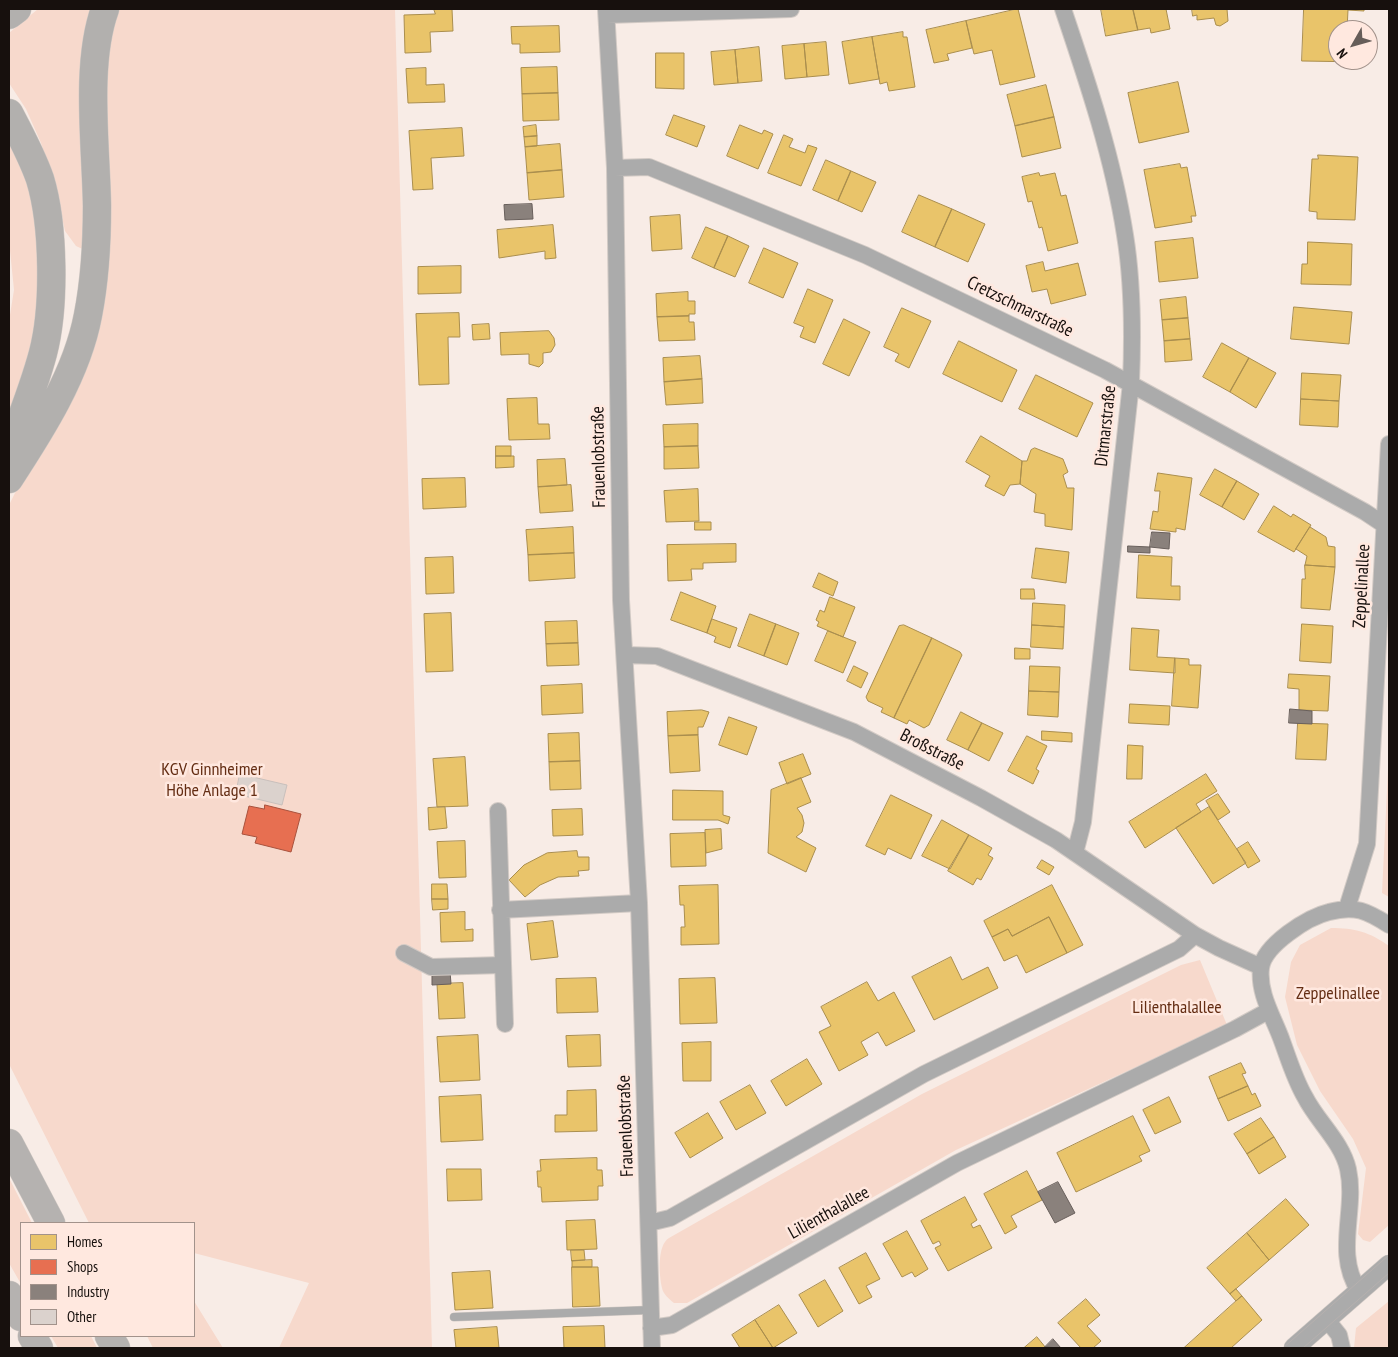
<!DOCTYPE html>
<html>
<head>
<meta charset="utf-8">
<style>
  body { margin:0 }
  #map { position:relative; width:1398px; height:1357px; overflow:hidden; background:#f8ece6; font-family:"PT Sans Narrow",sans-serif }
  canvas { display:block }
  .frame { position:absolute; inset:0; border:10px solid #17100d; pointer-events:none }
  .legend { position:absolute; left:20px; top:1222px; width:175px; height:115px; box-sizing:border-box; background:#ffe8df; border:1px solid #a2928b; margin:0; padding:6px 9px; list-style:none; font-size:15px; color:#17100d }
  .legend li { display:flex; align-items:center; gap:10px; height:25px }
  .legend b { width:25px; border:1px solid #a2928b }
  .north { position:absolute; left:1328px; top:20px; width:50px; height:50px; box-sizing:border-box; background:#ffe8df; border:1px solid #a2928b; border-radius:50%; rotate:232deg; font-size:14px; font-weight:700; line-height:20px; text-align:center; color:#17100d }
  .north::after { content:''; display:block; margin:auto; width:18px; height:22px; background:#665d59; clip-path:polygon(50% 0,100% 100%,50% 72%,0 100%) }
</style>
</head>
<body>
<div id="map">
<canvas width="1398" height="1357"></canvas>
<div class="frame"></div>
<ul class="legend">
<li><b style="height:14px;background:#e9c46a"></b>Homes</li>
<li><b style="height:14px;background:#e76f51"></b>Shops</li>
<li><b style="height:14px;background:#8a817c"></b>Industry</li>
<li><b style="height:14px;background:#dbd2cd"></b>Other</li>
</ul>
<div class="north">N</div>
</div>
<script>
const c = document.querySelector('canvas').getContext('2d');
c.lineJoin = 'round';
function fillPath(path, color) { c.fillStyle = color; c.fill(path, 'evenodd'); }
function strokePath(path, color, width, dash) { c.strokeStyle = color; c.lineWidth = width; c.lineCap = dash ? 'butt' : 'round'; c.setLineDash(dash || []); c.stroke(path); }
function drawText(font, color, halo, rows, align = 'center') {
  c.font = font + ' "PT Sans Narrow",sans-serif'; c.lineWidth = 5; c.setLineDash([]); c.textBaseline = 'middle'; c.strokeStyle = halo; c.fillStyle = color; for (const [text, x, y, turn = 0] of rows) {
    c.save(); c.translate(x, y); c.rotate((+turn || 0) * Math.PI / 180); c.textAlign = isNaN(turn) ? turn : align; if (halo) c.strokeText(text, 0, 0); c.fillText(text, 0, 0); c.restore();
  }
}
fillPath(new Path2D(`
  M38 9H98L89 252 76 246 65 231 57 194 41 143 26 109 9 83V33Z
  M115 9H395L432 1348H279L309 1283 194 1253V1223H89L9 1064V505L83 357 101 84Z
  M9 130 17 147 36 210 39 317 18 399 9 420V321L14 290 9 241Z
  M1389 748V897L1382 893Z
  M1331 928C1354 928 1370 932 1389 946V1225L1370 1242 1363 1240 1358 1234 1366 1168 1353 1139 1320 1091 1297 1045 1285 997 1291 962 1300 945Z
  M1200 960 1227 1025 956 1150 687 1303H674C669 1299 663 1294 662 1288 659 1275 657 1245 669 1238L922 1094 1181 965Z
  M9 1178 32 1223H21V1284L9 1263Z
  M194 1301 223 1348H153L147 1336H194Z
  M1389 1301V1348H1354L1356 1328Z
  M51 1336H91L97 1348H58Z`), '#f7d9cc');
const homes = new Path2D(`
  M434 9H452L453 31 430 32 431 52 405 53 404 15 435 14Z
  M1018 9 1035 77 1000 85 992 50 974 54 966 21Z
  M1101 9H1133L1138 30 1106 36Z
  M1133 9H1166L1170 29 1151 33 1150 28 1138 30Z
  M1192 9H1227L1228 21 1220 26 1216 25 1214 18 1197 20V15L1193 16Z
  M1304 9H1364V11L1348 10 1347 30H1338V60H1364V62L1302 61Z
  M966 21 972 48 947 54 949 60 934 63 926 30Z
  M559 26 560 52 520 53V44H512L511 27Z
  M903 32V37H907L915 87 889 91 887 82 880 84 872 37Z
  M872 37 879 79 849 84 842 42Z
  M826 42 829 75 807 77 804 44Z
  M804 44 807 77 785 79 782 46Z
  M759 47 762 81 738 83 735 50Z
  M735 50 738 83 714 85 711 52Z
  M656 53H684V89L656 88Z
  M557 67 558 93 522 94 521 68Z
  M426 68V85L444 84 445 102 408 103 406 69Z
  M1178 82 1189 132 1139 143 1128 93Z
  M1046 85 1054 117 1015 126 1007 95Z
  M558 93 559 120 523 121 522 94Z
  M674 115 705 126 697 147 666 135Z
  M1054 117 1061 148 1022 157 1015 126Z
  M536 125 537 136 524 137 523 127Z
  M740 125 762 134 764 130 773 134 758 169 727 156Z
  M462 128 464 156 431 158 433 189 413 190 409 131Z
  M784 135 793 139 789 147 805 153 808 145 817 148 801 186 768 173Z
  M537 136V146L525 147 524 137Z
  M560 144 562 170 527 173 525 147Z
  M1318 155 1358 157 1355 220 1317 219V212L1309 211 1312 159H1318Z
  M826 160 851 171 838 201 813 190Z
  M1180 164 1181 168 1187 167 1196 216H1191L1192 222 1155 228 1144 170Z
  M562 170 564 197 529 200 527 173Z
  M851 171 876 182 862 212 838 201Z
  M1039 173 1040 176 1055 173 1061 196 1066 195 1078 243 1048 251 1042 227 1039 228 1032 201 1028 202 1022 177Z
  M919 195 952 209 935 247 902 232Z
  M952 209 985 224 968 262 935 247Z
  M680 215 682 249 652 251 650 217Z
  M553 225 556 258 545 259V251L499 258 497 230Z
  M706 227 728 236 714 268 692 258Z
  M728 236 749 246 735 277 714 268Z
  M1193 238 1198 278 1159 282 1155 242Z
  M1308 242 1352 244 1351 285 1301 284 1302 264H1307Z
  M764 248 798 263 783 298 749 283Z
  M1043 262 1045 271 1078 263 1086 295 1051 304 1047 289 1032 292 1026 266Z
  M461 266V293L418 294V267Z
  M808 289 833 300 815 343 800 337 804 327 794 323Z
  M688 292V301H695V314H689V316L657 317 656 294Z
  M1186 297 1188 318 1162 320 1160 300Z
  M1294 307 1352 312 1349 344 1291 339Z
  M902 308 931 321 909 368 895 361 899 354 884 347Z
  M459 313 460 337H448L449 384 419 385 416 314Z
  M689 316V322H694L695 340 659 341 657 317Z
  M1188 318 1190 339 1164 341 1162 320Z
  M844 319 870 332 849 376 823 364Z
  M489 324 490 339 473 340 472 325Z
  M549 331 554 338 555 345 551 352 543 353V363L539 367 529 364V354L501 355 500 333Z
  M1190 339 1192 360 1165 362 1164 341Z
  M959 341 1017 370 1002 402 943 374Z
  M1222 343 1249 358 1230 392 1203 377Z
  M700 356 702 379 664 382 663 358Z
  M1249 358 1276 373 1256 408 1230 392Z
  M1302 373 1341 375 1339 401 1301 399Z
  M1036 375 1093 403 1077 437 1019 409Z
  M702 379 703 403 666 405 664 382Z
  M537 398 538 424H549L550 439 509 440 507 399Z
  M1301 399 1339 401 1338 427 1300 425Z
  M698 424V446L664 447 663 425Z
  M981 436 1022 461 1020 484 1010 485 1004 496 985 486 990 476 966 462Z
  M496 446H511V456H496Z
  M698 446 699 468 664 469V447Z
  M1035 448 1063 459 1068 472 1063 475 1067 488H1074L1072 530 1045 526V514L1034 512 1036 494 1020 484 1022 461H1027L1031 450Z
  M496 456H514V467L496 468Z
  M565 459 567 485 538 487 537 460Z
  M1215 469 1237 481 1222 507 1200 495Z
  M1158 473 1192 478 1185 530 1176 528V532L1150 529 1153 511 1158 512 1160 491H1155Z
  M465 478 466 507 423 509 422 479Z
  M1237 481 1259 494 1244 520 1222 507Z
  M571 485 573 511 540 513 538 487Z
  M698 489 699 521 666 522 664 491Z
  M1274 506 1291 517 1293 514 1311 525 1294 552 1258 532Z
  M695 522H711V530H695Z
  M573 527 574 553 528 555 526 530Z
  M1310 527 1326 537 1328 546 1335 547V567L1305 565 1307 556 1296 549Z
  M736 544V562L703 563V569H691L692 580 668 581 667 545Z
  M1036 548 1069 552 1066 583 1032 578Z
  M574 553 575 578 529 581 528 555Z
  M1139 555 1172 557 1171 586H1180V600L1137 598Z
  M453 557 454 593 426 594 425 558Z
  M1305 565 1335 567 1330 610 1301 608 1302 579H1305Z
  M819 573 838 582 833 596 813 587Z
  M1021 589H1034L1035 599H1021Z
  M681 592 716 606 707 633 671 620Z
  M830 597 855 607 843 637 817 626 819 622 816 620 820 610 824 612Z
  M1033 603 1065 605 1064 627 1032 625Z
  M451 613 453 671 426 672 424 614Z
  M750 614 776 624 764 656 738 646Z
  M712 619 737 628 730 648 714 642 716 637 707 633Z
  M577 621 578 643 546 644 545 622Z
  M776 624 799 633 787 665 764 656Z
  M1302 624 1333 626 1331 663 1300 661Z
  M904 625 932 638 894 718 881 712 883 708 868 701 866 697 899 626Z
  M1032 625 1064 627 1063 649 1031 647Z
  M1132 628 1159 630 1157 657 1175 658V673L1130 670Z
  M828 631 856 642 843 673 815 661Z
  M932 638 960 652 962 655 929 725 924 728 909 720 907 724 894 718Z
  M578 643 579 665 547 666 546 644Z
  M1015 648 1030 649V659H1015Z
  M1175 658 1189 659V665H1201L1198 708 1172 706Z
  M854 666 868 673 861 688 847 681Z
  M1030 666 1060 667 1059 692 1029 691Z
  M1289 674 1330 676 1328 711 1299 710V689L1288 688Z
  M582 684 583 713 542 715 541 686Z
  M1029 691 1059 692 1058 717 1028 715Z
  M1130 704 1170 706 1169 725 1129 723Z
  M702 710 709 712 703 727H698V735L668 736 667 712Z
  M961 712 982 723 968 750 947 740Z
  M729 717 757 727 747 755 719 745Z
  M982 723 1003 733 989 761 968 750Z
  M1298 723 1328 724 1326 760 1296 759Z
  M1042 731 1072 733V742L1042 740Z
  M579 733 580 761 549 762 548 734Z
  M698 735 700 771 670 773 668 736Z
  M1027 736 1047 746 1036 769 1039 771 1033 784 1008 771Z
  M1128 745 1143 746 1142 779H1127Z
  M803 754 811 774 787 784 779 763Z
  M465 757 468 806 437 807 433 759Z
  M580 761 581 789 550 790 549 762Z
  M1206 774 1217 791 1196 804 1201 812 1145 848 1129 822Z
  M801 778 811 802 797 808 802 815 804 823 802 832 796 837 816 848 806 872 768 853 771 790Z
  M673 790 723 791V815L730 817 728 824 718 820H673Z
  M1218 794 1230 812 1218 820 1206 801Z
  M891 795 932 815 911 859 888 848 885 855 866 846Z
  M445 807 447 828 429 830 428 808Z
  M1209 807 1246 863 1213 884 1176 828Z
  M582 809 583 835 553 836 552 810Z
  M942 820 969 835 950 869 922 856Z
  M721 829 722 849 706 853 705 830Z
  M705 833 706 866 671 867 670 834Z
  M969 835 992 848 988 855 993 858 981 880 977 878 973 885 948 871Z
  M465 841 466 877 439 878 437 842Z
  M1248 842 1260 861 1248 868 1237 849Z
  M577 851 578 857H589V870L578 871 579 876 558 877 540 885 525 897 509 880 524 865 547 853Z
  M1042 860 1054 867 1049 875 1037 868Z
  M432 884H447L448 899H432Z
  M718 885 719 944 681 945V927H685L684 905H680L679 886Z
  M1052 885 1083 945 1067 953 1049 917 1012 936 1008 929 992 937 984 921Z
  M432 899H448V909L433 910Z
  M465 912V930L473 929V941L441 942 440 913Z
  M1049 917 1067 953 1026 973 1017 955 1004 961 992 937 1008 929 1012 936Z
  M553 921 558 957 531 960 527 924Z
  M951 957 962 980 988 967 998 988 934 1020 912 977Z
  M596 978 598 1012 557 1013 556 979Z
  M715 978 717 1023 680 1024 679 979Z
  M867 982 878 1001 894 992 915 1031 886 1046 878 1032 861 1042 868 1055 839 1071 819 1032 831 1026 821 1007Z
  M463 983 465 1018 439 1019 437 984Z
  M478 1035 480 1080 440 1082 437 1037Z
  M600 1035 601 1066 568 1067 566 1036Z
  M711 1042V1081H683L682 1043Z
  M807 1059 822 1084 786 1106 771 1081Z
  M1241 1063 1246 1073 1242 1074 1248 1086 1218 1099 1209 1077Z
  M750 1085 766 1113 736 1130 720 1102Z
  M1248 1086 1252 1095 1255 1093 1261 1106 1228 1121 1218 1099Z
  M596 1090 597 1131 555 1132V1115H567V1091Z
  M481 1095 483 1140 441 1142 439 1097Z
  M1169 1097 1181 1122 1155 1134 1143 1110Z
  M708 1113 723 1138 690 1158 675 1133Z
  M1133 1116 1150 1151 1139 1156 1142 1161 1076 1192 1057 1153Z
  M1261 1118 1274 1137 1247 1154 1234 1134Z
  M1274 1137 1286 1157 1259 1174 1247 1154Z
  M597 1158V1170H602L603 1186H598V1200L542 1202 541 1187H538L537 1171H541L540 1160Z
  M447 1169H481L482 1200 448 1201Z
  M1027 1171 1042 1200 1011 1216 1017 1227 1005 1234 984 1194Z
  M965 1197 977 1220 971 1224 973 1228 980 1225 992 1248 948 1271 935 1248 941 1245 939 1241 933 1244 921 1221Z
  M1286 1199 1309 1225 1269 1260 1247 1233Z
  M595 1220 597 1249 567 1250 566 1221Z
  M907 1231 928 1269 915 1277 912 1272 902 1277 883 1244Z
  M1247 1233 1269 1260 1230 1294 1207 1268Z
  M571 1250H584L585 1260 572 1261Z
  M866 1253 880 1279 866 1286 872 1297 859 1304 839 1268Z
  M592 1260V1267H572V1261Z
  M572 1267H598L600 1306 573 1307Z
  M490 1271 493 1308 455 1310 452 1273Z
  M825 1280 843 1311 818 1327 799 1295Z
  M1236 1289 1242 1296 1236 1301 1230 1294Z
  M1242 1296 1262 1320 1231 1348H1184Z
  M1086 1299 1100 1315 1087 1326 1101 1341 1093 1348H1081L1058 1323Z
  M779 1305 797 1333 773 1348 755 1320Z
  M755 1320 773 1348H740L732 1335Z
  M604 1326 605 1348H564L563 1327Z
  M497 1327 499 1348H456L454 1330Z
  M1037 1337 1046 1348H1024Z`);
fillPath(homes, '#e9c46a');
strokePath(homes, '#aa8e4e', 1);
const shops = new Path2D(`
  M265 805 301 814 291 852 255 843 257 837 242 834 249 806 264 809Z`);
fillPath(shops, '#e76f51');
strokePath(shops, '#a9523d', 1);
const industry = new Path2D(`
  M532 204 533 219 505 220 504 205Z
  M1152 532 1170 533 1169 549 1150 547Z
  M1128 546 1150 547V553L1128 552Z
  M1290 709 1312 711V724L1289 723Z
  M450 971 451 984 432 985V972Z
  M1058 1182 1075 1213 1055 1223 1038 1192Z
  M1053 1339 1061 1348 1045 1347Z`);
fillPath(industry, '#8a817c');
strokePath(industry, '#685f5b', 1);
const building = new Path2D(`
  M240 774 287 785 282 805 236 794Z`);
fillPath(building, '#dbd2cd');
strokePath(building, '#c9c0bc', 1);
const service = new Path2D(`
  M454 1317 651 1310`);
const minor = new Path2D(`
  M606 9 615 168 621 600 639 903 652 1348
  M1063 9C1088 83 1113 158 1125 235 1133 284 1133 334 1131 383L1083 822 1075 853
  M607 15 791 9
  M615 168 649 167 865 255 1105 370 1365 512 1389 528
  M626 655 657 656 854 732 981 798 1056 840 1195 935 1219 948 1261 967
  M498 811 505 1024
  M1347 908 1367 844 1389 444
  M500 910 639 903
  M404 953 431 967 503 965
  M649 1223 670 1218 924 1074 1179 949 1195 935
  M1359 1291C1334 1253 1357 1210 1348 1169 1342 1142 1317 1121 1305 1097 1295 1080 1289 1060 1282 1041 1274 1018 1258 994 1261 968 1264 945 1308 917 1329 912 1355 905 1367 911 1389 925
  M1327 1320 1339 1335 1342 1348
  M651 1328 672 1325 679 1321 957 1163 1235 1029 1268 1011`);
const tertiary = new Path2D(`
  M1294 1348 1389 1265`);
const trunk = new Path2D(`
  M9 15 17 9
  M9 113C20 134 32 156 40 179 54 225 55 307 43 353 34 387 21 419 9 451
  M9 479C41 430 77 374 88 315 95 279 97 242 97 206 96 146 85 64 105 9`);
const motorway = new Path2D(`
  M9 1143 51 1223
  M9 1295 21 1317
  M32 1336 39 1348
  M109 1336 116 1348`);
strokePath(service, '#d2cac5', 9);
strokePath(minor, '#d2cac5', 18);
strokePath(tertiary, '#d2cac5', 21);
strokePath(trunk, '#d2cac5', 29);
strokePath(motorway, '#d2cac5', 29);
strokePath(service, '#ababab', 8);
strokePath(minor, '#ababab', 16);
strokePath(tertiary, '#ababab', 20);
strokePath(trunk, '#b2b0ae', 28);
strokePath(motorway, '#b5b2b0', 28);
strokePath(new Path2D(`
  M1283 1348 1389 1255
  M1303 1348 1389 1273`), '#b6b0ae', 1);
drawText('18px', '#17100d', '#ffe8df', [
  ["Cretzschmarstraße",1020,307,26],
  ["Ditmarstraße",1106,426,-84],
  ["Frauenlobstraße",599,457,-91],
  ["Zeppelinallee",1362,586,-87],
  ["Broßstraße",932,750,27],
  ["Frauenlobstraße",626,1126,-92],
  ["Lilienthalallee",829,1213,-29]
]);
drawText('18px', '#642d13', '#ffe8df', [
  ["KGV Ginnheimer",212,770],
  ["Höhe Anlage 1",212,791],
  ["Zeppelinallee",1338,994],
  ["Lilienthalallee",1177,1008]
]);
</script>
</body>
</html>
